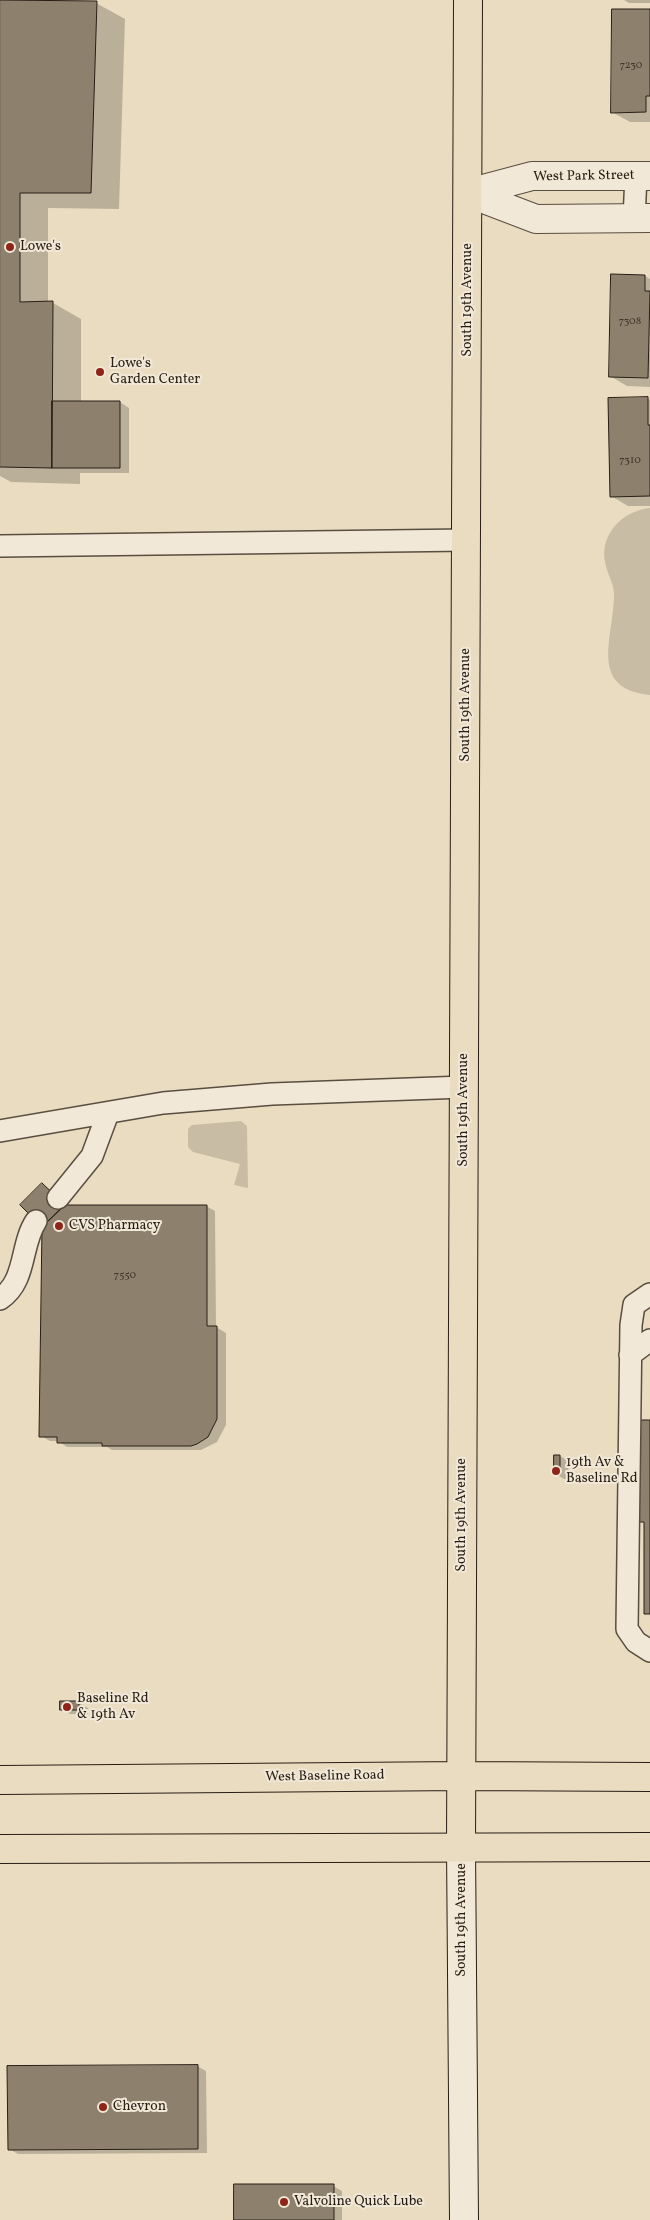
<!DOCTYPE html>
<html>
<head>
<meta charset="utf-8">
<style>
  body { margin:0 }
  canvas { display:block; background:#e9dcc1 }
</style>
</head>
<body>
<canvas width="650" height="2220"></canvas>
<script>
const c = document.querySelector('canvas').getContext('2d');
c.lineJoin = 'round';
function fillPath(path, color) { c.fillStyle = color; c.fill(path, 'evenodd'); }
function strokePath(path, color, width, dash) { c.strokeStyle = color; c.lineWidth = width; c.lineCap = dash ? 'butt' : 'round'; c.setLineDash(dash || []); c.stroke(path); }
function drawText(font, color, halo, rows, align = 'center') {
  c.font = font + ' Vollkorn,serif'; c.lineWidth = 4; c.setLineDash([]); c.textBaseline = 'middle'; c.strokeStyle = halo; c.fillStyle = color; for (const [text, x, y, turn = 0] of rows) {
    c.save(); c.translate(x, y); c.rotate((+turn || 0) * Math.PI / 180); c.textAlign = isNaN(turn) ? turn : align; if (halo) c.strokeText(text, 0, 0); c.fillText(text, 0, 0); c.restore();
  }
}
fillPath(new Path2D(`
  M650 508V695C587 689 614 636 614 595 614 583 607 574 605 562 600 534 622 511 650 508Z
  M241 1121 247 1126 248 1188 234 1185 240 1164 193 1152 188 1147V1129L192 1125Z`), '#c8bca4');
fillPath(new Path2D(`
  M0 0H51L56 3H96L125 19 119 209 48 208V303H53L81 319V402H120L129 408V473H80V484L11 482 0 476Z
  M624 0H650V3H629Z
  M650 10V122H630L612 112Z
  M645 276 650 279V387L627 386 610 376Z
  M647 398 650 400V506H628L611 496Z
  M43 1185 51 1190 69 1206H206L215 1211 216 1327 226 1333V1425L217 1442 201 1450H112L107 1447H67L58 1441H50L41 1436Z
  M560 1456 568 1461 569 1479H564L556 1474Z
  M61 1703H79L88 1708V1714H70L61 1709Z
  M197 2066 206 2071 207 2153 18 2154 9 2149Z
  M333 2186 342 2191V2220H235Z`), '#0003');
const building = new Path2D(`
  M0 0 97 1 91 193H20V302L53 301 52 468 0 467Z
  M612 9H650V96H646V112L611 113Z
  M611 274 645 275V291H650L648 378 609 377Z
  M648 397V425H650V496L610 497 608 398Z
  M52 401H120V468H52Z
  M42 1183 65 1205 42 1227 20 1205Z
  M65 1205H207V1326H217V1419L208 1437 197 1444 191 1446H102V1443H57V1437H39L42 1227Z
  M637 1420H650V1614H644V1522H637Z
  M554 1455H560V1475H554Z
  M60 1701H79V1710H60Z
  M198 2065V2149L8 2150 7 2066Z
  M234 2184H334V2220H234Z`);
fillPath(building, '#8d816e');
strokePath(building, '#291e15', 1);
const lane = new Path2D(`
  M634 219 636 176
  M0 546 467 540
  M0 1131 163 1103 272 1094 464 1087
  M58 1198 92 1156 108 1113
  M650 1294 634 1305 631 1325 627 1629 636 1642 650 1651
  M0 1299C27 1281 20 1245 36 1221
  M630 1355 650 1340`);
const street = new Path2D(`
  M468 193 536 219 650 218
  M468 193 532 176H650`);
const secondary = new Path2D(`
  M461 1846 464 2220`);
const primary = new Path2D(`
  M0 1780 461 1776 650 1777
  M461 1846 468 0
  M0 1849 650 1847`);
strokePath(lane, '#594e40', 24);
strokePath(street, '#594e40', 30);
strokePath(secondary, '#291e15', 30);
strokePath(primary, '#291e15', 30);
strokePath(lane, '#f1e8d7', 21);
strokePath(street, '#f1e8d7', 28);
strokePath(secondary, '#f1e8d7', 28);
strokePath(primary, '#e9dcc1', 28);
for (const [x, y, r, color] of [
  [10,247,5,"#8f2418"],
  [100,372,5,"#8f2418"],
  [59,1226,5,"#8f2418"],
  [556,1471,5,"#8f2418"],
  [67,1707,5,"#8f2418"],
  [103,2107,5,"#8f2418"],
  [284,2202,5,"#8f2418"]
]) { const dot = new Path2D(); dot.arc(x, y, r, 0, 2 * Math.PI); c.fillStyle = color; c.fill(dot); strokePath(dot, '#f1e8d7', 2); }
drawText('11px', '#42372b', null, [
  ["7230",631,66],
  ["7308",630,322],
  ["7310",630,461],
  ["7550",125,1276]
]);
drawText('14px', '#291e15', '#f1e8d7', [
  ["West Park Street",584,177,-1],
  ["South 19th Avenue",468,300,-90],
  ["South 19th Avenue",466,705,-90],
  ["South 19th Avenue",464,1110,-90],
  ["South 19th Avenue",462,1515,-90],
  ["West Baseline Road",325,1777,-1],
  ["South 19th Avenue",462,1920,-90]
]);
drawText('14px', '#291e15', '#f1e8d7', [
  ["Lowe's",20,247],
  ["Lowe's",110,364],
  ["Garden Center",110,380],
  ["CVS Pharmacy",69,1226],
  ["19th Av &",566,1463],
  ["Baseline Rd",566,1479],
  ["Baseline Rd",77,1699],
  ["& 19th Av",77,1715],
  ["Chevron",113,2107],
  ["Valvoline Quick Lube",294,2202]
], 'left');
</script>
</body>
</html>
